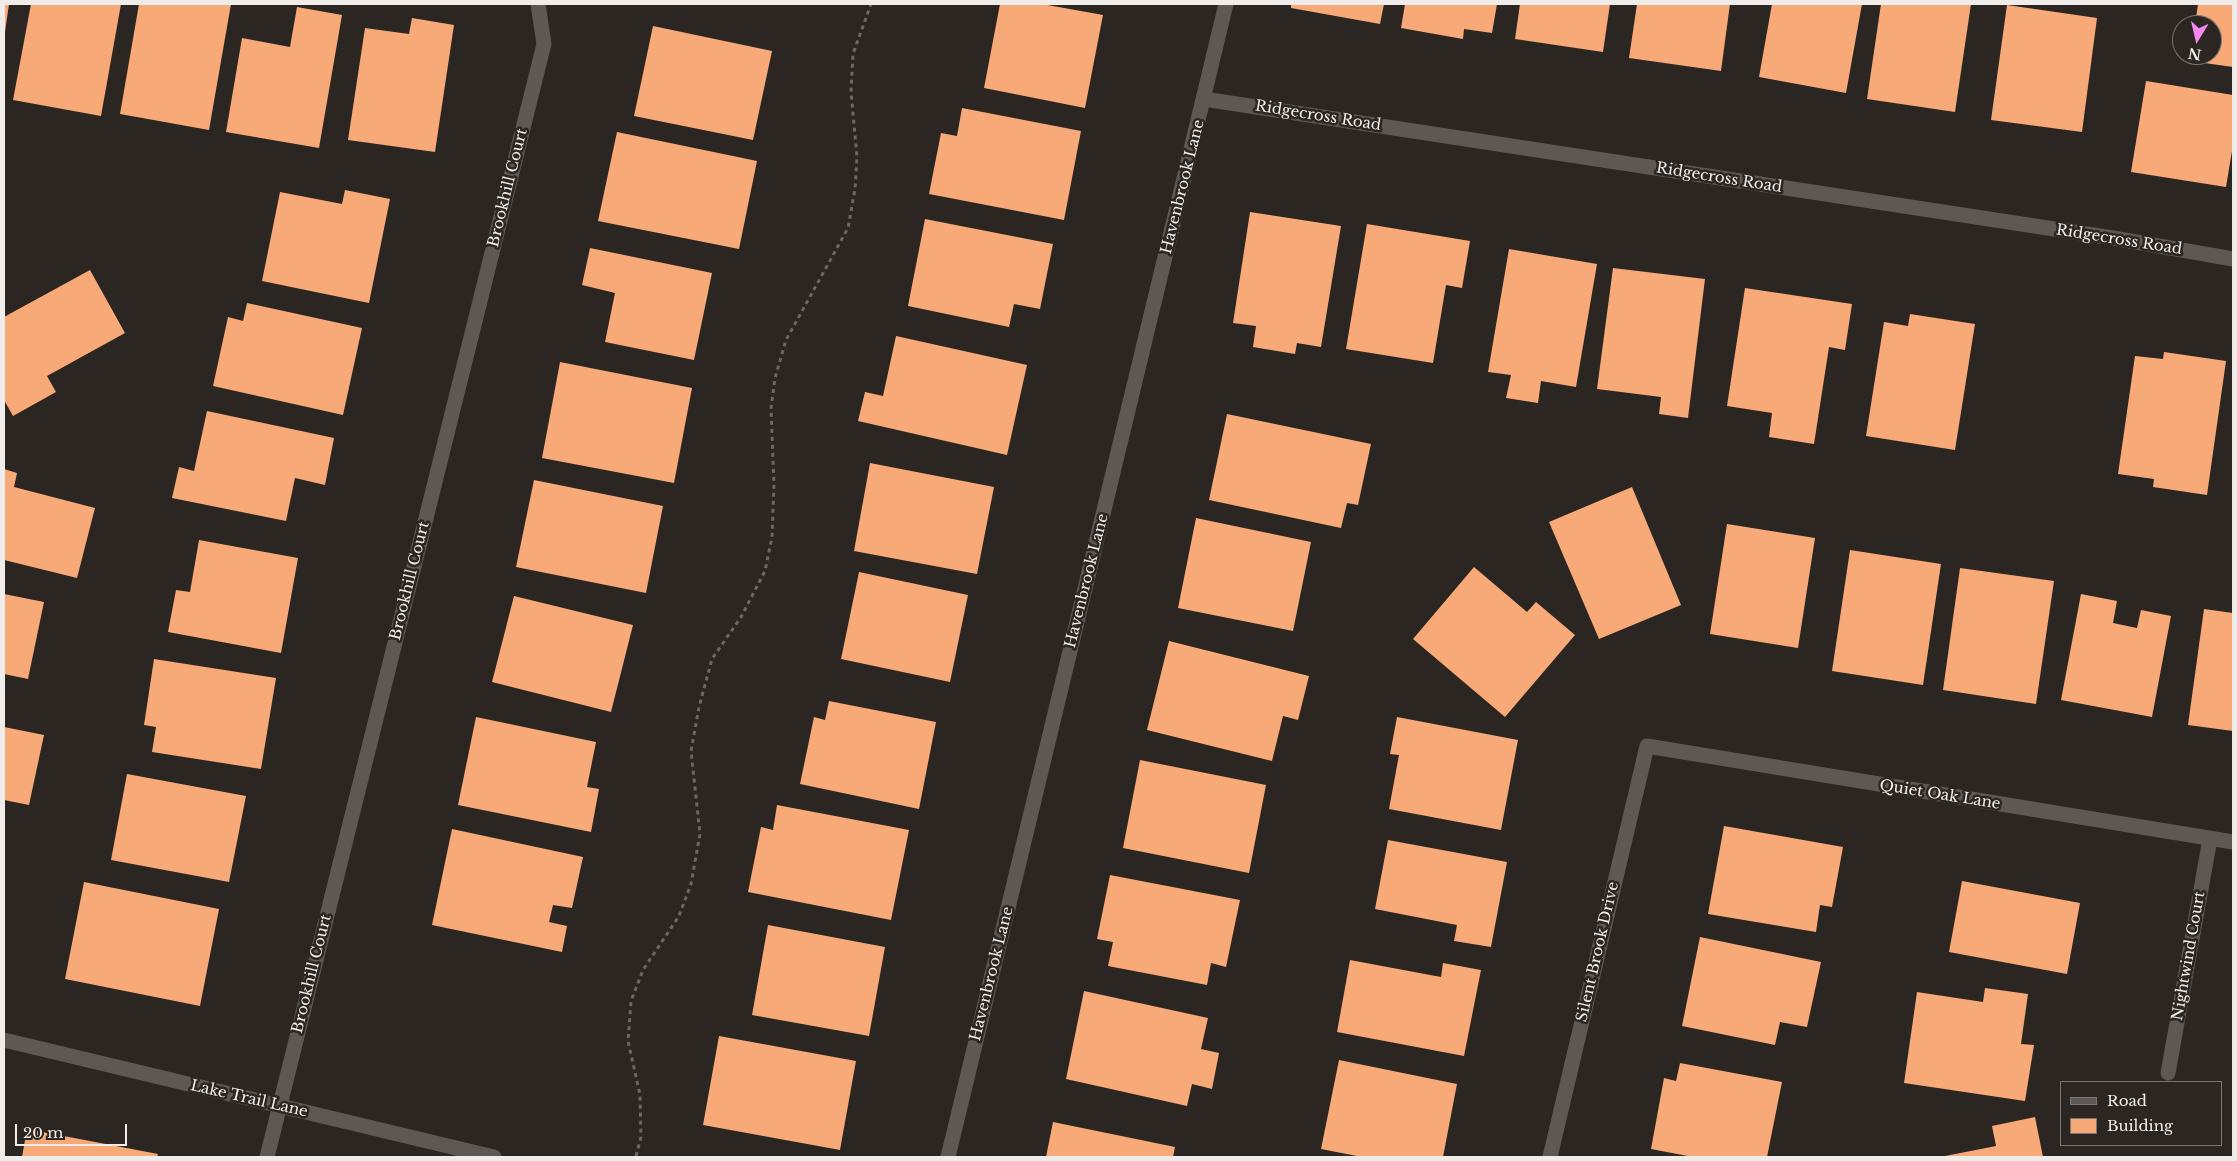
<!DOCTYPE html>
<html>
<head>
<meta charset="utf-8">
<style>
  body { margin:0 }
  #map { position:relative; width:2237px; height:1161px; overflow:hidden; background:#2c2622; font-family:"Libre Baskerville",serif }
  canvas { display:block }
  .frame { position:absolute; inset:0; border:5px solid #f0ecea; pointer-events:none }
  .legend { position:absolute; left:2060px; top:1081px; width:162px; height:65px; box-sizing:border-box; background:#2c2622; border:1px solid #7a7572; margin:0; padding:6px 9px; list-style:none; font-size:15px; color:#f0ecea }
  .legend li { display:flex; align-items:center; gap:10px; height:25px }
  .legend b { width:25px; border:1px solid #7a7572 }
  .north { position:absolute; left:2172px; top:15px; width:50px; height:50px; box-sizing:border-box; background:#2c2622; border:1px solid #7a7572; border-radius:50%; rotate:189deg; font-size:14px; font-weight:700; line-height:20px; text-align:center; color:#f0ecea }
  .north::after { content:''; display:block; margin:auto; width:18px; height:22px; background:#f589ef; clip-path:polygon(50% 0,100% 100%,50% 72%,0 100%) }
  .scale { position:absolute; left:15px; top:1124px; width:112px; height:22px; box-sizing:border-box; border:2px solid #f0ecea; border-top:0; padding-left:6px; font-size:15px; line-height:18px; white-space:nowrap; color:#f0ecea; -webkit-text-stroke:4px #2c2622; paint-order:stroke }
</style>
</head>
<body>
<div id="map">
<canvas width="2237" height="1161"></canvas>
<div class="frame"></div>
<ul class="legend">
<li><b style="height:6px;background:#5e5854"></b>Road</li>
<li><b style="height:14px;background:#f7a978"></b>Building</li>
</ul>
<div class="north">N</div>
<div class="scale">20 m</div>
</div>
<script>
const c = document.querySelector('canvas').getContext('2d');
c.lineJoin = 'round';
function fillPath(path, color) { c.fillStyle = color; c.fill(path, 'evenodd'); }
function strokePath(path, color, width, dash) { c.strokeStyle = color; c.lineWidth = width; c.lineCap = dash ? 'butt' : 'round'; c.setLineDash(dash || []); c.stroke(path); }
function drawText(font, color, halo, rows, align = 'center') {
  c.font = font + ' "Libre Baskerville",serif'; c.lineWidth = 5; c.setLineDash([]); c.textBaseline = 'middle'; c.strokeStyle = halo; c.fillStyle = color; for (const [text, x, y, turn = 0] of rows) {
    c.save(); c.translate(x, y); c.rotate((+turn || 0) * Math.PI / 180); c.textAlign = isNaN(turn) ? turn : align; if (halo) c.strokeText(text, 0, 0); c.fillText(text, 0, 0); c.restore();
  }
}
fillPath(new Path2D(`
  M4 4H9L5 32H4Z
  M31 4H121L101 116 13 100Z
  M139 4H231L209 130 120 114Z
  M1000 4H1042L1103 15 1085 108 984 88Z
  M1291 4H1384L1380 24 1291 8Z
  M1405 4H1497L1492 33 1464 29 1463 39 1401 28Z
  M1520 4H1610L1603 52 1515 39Z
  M1637 4H1730L1721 71 1629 58Z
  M1772 4H1862L1846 93 1759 77Z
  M1881 4H1971L1955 112 1867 99Z
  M2198 4H2233V67L2190 61V55H2212V25H2195Z
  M2007 5 2097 18 2082 132 1991 120Z
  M297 7 342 15 319 148 226 132 242 38 290 47Z
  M412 18 454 25 435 152 348 140 365 28 409 34Z
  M653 26 772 51 753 140 634 116Z
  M2146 81 2233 95V145L2226 187 2131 172Z
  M962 108 1081 131 1064 220 929 194 941 133 957 136Z
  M617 132 757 161 739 249 598 221Z
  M345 190 390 199 369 303 262 281 280 192 342 204Z
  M1250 212 1341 226 1321 347 1297 343 1295 354 1253 347 1256 326 1233 323Z
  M925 219 1053 244 1040 309 1014 304 1009 327 908 306Z
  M1367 224 1470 241 1462 288 1446 285 1433 363 1346 349Z
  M590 248 712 273 694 360 605 342 615 293 582 285Z
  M1509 249 1597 264 1576 387 1541 381 1538 403 1506 398 1511 375 1488 372Z
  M1613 268 1705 279 1688 418 1659 414 1661 397 1597 389Z
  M90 270 125 333 47 376 56 392 13 416 4 400V317Z
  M1745 288 1852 304 1845 350 1829 347 1814 444 1769 437 1772 413 1727 406Z
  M247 303 362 328 343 415 213 386 228 317 243 321Z
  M1910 314 1975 324 1955 450 1866 436 1884 322 1908 326Z
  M896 336 1027 365 1007 455 858 421 865 392 883 396Z
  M2164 352 2226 361 2207 495 2153 487 2154 479 2118 474 2135 356 2163 359Z
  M560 362 692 388 674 483 542 458Z
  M207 411 334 438 325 485 295 478 286 521 172 498 179 467 194 471Z
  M1227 414 1371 444 1358 505 1347 503 1341 528 1209 500Z
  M870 463 994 487 977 574 854 551Z
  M4 469 17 473 14 487 95 508 77 578 4 560Z
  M534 480 663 506 646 593 516 567Z
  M1632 487 1681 605 1599 639 1549 522Z
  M1196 518 1311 542 1293 631 1178 608Z
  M1727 524 1815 538 1798 648 1710 634Z
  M199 540 298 558 281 653 168 632 176 590 190 592Z
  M1850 550 1941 564 1923 685 1832 671Z
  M1474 567 1527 612 1536 602 1575 635 1505 717 1413 639Z
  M1960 568 2054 581 2036 704 1943 690Z
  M859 572 968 595 950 682 841 659Z
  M4 594 44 602 28 679 4 674Z
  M2081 594 2117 601 2113 623 2137 628 2141 610 2171 616 2152 717 2061 700Z
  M514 596 633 625 611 712 492 682Z
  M2204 609 2233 613V731L2188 725Z
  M1169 641 1309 676 1298 720 1283 716 1272 761 1147 730Z
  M154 659 276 678 261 769 152 752 156 727 144 725Z
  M829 701 936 722 919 809 800 784 814 717 825 720Z
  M476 717 596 742 587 787 599 789 591 832 458 805Z
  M1397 717 1518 740 1501 830 1389 809 1399 755 1390 754Z
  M4 727 44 735 29 805 4 800Z
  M1140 760 1266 785 1249 873 1123 848Z
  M127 774 246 796 229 882 111 860Z
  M777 805 909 830 891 920 748 892 761 827 773 830Z
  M1724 826 1843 847 1832 907 1820 905 1816 932 1708 914Z
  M452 829 583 857 572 908 553 905 549 922 567 926 562 952 432 925Z
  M1388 840 1507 862 1491 947 1454 941 1457 925 1375 909Z
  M1110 875 1240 900 1226 967 1211 963 1207 985 1108 966 1113 942 1097 939Z
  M1962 881 2080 903 2067 974 1949 952Z
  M84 882 219 909 200 1006 65 979Z
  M768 925 885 947 869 1036 752 1015Z
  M1700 937 1821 962 1807 1027 1780 1022 1775 1045 1682 1026Z
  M1350 960 1441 977 1443 963 1481 970 1464 1056 1337 1032Z
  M1985 988 2028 994 2021 1044 2034 1045 2025 1101 1904 1083 1917 992 1983 1002Z
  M1084 991 1208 1018 1201 1049 1219 1053 1212 1089 1192 1084 1187 1106 1066 1079Z
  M719 1036 856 1061 840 1150 703 1125Z
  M1339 1060 1457 1084 1443 1157H1362L1321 1149Z
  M1680 1063 1782 1082 1767 1157H1693L1651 1149 1664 1078 1676 1081Z
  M2035 1117 2043 1157H1940L1996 1146 1992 1126Z
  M1053 1122 1175 1147 1173 1157H1046Z
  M27 1129 158 1154 157 1157H22Z`), '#f7a978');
strokePath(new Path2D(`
  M636 1156 641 1137 640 1095 628 1041 631 1001 643 970 679 916 691 884 700 834 691 751 699 707 712 659 741 617 765 571 772 537 774 485 771 408 775 378 786 340 848 228 855 189 857 157 851 92 853 54 871 4`), '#6c6763', 3, [4, 4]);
strokePath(new Path2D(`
  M1204 99 2113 238 2233 259
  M4 1040 494 1157
  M2168 1073 2210 839
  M267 1157 544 44 538 4
  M948 1157 1226 4
  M1550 1157 1647 746 2233 842`), '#5e5854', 15);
drawText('15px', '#f0ecea', '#2c2622', [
  ["Ridgecross Road",1318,116,9],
  ["Ridgecross Road",1719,178,9],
  ["Havenbrook Lane",1183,187,-76],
  ["Brookhill Court",508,188,-76],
  ["Ridgecross Road",2119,240,9],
  ["Brookhill Court",410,581,-76],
  ["Havenbrook Lane",1087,581,-76],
  ["Quiet Oak Lane",1940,795,9],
  ["Silent Brook Drive",1598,952,-77],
  ["Nightwind Court",2189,956,-80],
  ["Brookhill Court",312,974,-76],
  ["Havenbrook Lane",992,974,-76],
  ["Lake Trail Lane",249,1099,13]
]);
</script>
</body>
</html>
